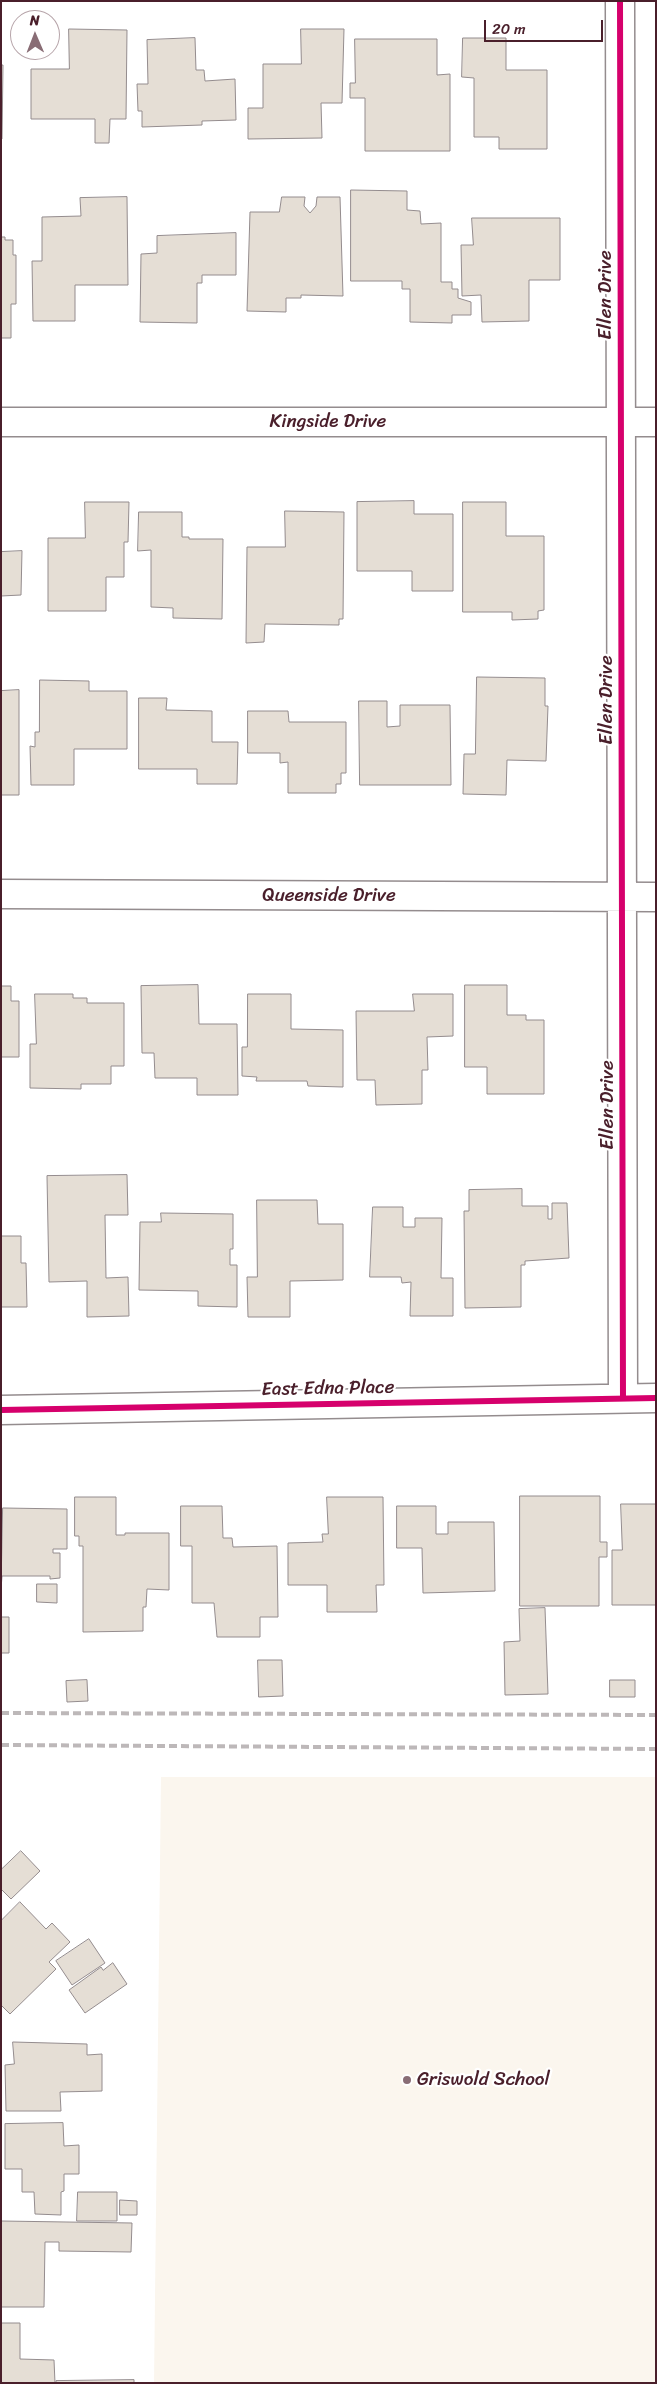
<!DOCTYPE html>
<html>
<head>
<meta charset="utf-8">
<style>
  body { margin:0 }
  #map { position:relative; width:657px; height:2384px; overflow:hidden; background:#fff; font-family:Sriracha,sans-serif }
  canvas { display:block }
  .frame { position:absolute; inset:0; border:2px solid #4a1f2b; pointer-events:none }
  .north { position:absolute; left:10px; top:10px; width:50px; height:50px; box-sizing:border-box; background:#fff; border:1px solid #b7a5aa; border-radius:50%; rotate:359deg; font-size:14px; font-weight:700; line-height:20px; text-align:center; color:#4a1f2b }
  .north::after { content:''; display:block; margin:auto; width:18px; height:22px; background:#896d75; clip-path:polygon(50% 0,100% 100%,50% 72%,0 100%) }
  .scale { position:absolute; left:484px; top:20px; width:119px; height:22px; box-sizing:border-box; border:2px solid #4a1f2b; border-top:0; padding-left:6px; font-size:15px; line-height:18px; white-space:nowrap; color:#4a1f2b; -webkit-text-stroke:4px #fff; paint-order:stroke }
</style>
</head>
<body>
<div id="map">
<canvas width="657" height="2384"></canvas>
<div class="frame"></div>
<div class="north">N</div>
<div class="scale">20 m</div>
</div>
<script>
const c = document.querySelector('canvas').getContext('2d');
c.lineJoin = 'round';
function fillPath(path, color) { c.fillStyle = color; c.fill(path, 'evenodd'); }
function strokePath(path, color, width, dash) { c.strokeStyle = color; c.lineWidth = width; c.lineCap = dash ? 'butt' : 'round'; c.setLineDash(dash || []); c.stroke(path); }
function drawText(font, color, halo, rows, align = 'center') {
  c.font = font + ' Sriracha,sans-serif'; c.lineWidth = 4.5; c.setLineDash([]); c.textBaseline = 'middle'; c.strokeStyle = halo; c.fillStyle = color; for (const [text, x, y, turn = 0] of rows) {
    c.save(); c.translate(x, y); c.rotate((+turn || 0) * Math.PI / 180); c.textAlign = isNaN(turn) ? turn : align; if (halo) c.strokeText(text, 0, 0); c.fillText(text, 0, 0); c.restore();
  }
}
fillPath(new Path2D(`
  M161 1777H656V2383H154Z`), '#fbf6ee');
const building = new Path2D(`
  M69 29 127 30 126 119H110L109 143H95V119H31V69H69Z
  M301 29H344L342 103H321L322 138 248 139V108H263V64H301Z
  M195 38 196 70H204L205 81 235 79 236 120 202 121V125L142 127V111H138L137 84H148L147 40Z
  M463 38H506V70H547V149H499V137H474V78L462 77Z
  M355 39H437V75L450 74V151H365V98H350V83H355Z
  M1 65H3L2 139H1Z
  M351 190 407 191V210L420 211 421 224 441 223V282H452V289H458V298L471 302V315H452V323L410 322V289H402V281H351Z
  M127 197 128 285H75V321H33L32 261H42V217L81 216 80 198Z
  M282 197H305L304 206 310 213 316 206 317 197H340L343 296 301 295V298H286V312L247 311 250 212H279Z
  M472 218H560V280H529V321L482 322 481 295 462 296 461 245H473Z
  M236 233V275H202V283H197V323L140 322 141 254 157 253V236Z
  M1 237H5V240H13V255H16V304H11V338H1Z
  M414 501V514H453V591H412V571H357V502Z
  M85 502H129L128 542H124V577H106V611H48V538H85Z
  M463 502H506V536H544V610L538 611V619L512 620V612H463Z
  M285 511 344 512 343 619H339V625L265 624 264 642 246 643 247 547H285Z
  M139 512H182V537H189V539H223L222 619 173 618V608L151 607V550L138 551Z
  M22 551 21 595 1 596V552Z
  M477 677 545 678V706H548L546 761 507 760 506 795 463 794 464 754H475Z
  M40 680 89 681V691H127V749H74V785H31L30 746 35 747V732H39Z
  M19 690V795H1V691Z
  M139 698H167L166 710 212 711V742H238L237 784H197V769H139Z
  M359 701H387V727L400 726V705H450L451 785H360Z
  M248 711H288L289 722H346V773H341V784H336V793H288V762L280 763V753H248Z
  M198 985 199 1024H237L238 1095H197V1078H155L154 1053H142L141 986Z
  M465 985H507V1015H526V1020H544V1094H487V1067H465Z
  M1 986H11V1001H19V1057H1Z
  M35 994H73V998H87V1003H124V1066H111V1084H81V1089L30 1088V1044H36Z
  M248 994H291V1029L343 1030V1087L308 1086 307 1081H256L257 1077 242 1076V1047H247Z
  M413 994H453V1036L427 1037 428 1070H422V1104L376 1105 375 1080H357L356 1011H414Z
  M127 1175 128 1215H105L106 1278 128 1277 129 1316 87 1317V1281L49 1282 47 1176Z
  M522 1189V1206H548V1219H552V1203H567L569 1258 525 1261V1265H521V1307L465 1308 464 1211H469V1190Z
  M257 1200H317L318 1224H343V1280L290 1281V1317H248L247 1277H257Z
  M373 1207H403V1227H415V1218H442L441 1278H453V1316H410L411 1282 402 1283 401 1277H370Z
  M161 1213 233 1214V1249H230V1265H237V1307L198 1306V1291L139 1290 140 1222H161Z
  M1 1236H21V1263H26L27 1307H1Z
  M520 1496H600V1542H607V1557H599V1606H520Z
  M75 1497H116V1535H125V1533H169V1590L147 1589 146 1607H143V1631L83 1632V1546H79V1536H75Z
  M327 1497H383L384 1585H376L377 1612H327V1585H288V1543L323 1542 322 1534H328Z
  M621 1504H656V1605H612V1550H622Z
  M181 1506H222L223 1538H232L233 1547 277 1546 278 1617H260V1637H217L214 1603H192V1546H181Z
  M397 1506H436V1534H448V1522H494L495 1591 423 1593 422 1548H397Z
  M3 1508 67 1509V1549H53V1553H60V1578L50 1579V1576H2L1 1589Z
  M37 1584H57V1603L37 1602Z
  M545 1608 548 1694 505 1695 504 1642 520 1641 519 1609Z
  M1 1617H9V1653H1Z
  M258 1660H282L283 1696 259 1697Z
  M87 1680 88 1701 67 1702 66 1681Z
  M610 1680H635V1697H610Z
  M21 1851 40 1871 11 1899 1 1889V1870Z
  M20 1902 46 1929 52 1923 70 1942 49 1962 56 1969 10 2014 1 2005V1921Z
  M89 1939 105 1963 72 1985 56 1961Z
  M113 1963 127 1984 85 2013 69 1990 101 1967 103 1970Z
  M13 2042 87 2044V2055L102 2054V2091L60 2092 61 2111H6L5 2065 14 2064Z
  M63 2123 64 2146 79 2145V2174H64V2191L61 2192V2215L35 2214 34 2192H22V2169H5V2124Z
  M78 2192H117V2221H77Z
  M120 2200 137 2201V2215H120Z
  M1 2221 132 2223 131 2252 59 2251V2242H45L44 2307H1Z
  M1 2323H20V2359L54 2360 55 2383H1Z
  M134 2380V2383H56V2381Z`);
fillPath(building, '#e5ded5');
strokePath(building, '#948c8e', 1);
const minor = new Path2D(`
  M620 1 623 1398
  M1 422H656
  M1 894 656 897
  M1 1410 656 1398`);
strokePath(minor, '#948c8e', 31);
strokePath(minor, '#fff', 28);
strokePath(new Path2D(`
  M1 1713 656 1715
  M1 1745 656 1749`), '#bdb8b9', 4, [8, 4]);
strokePath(new Path2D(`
  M620 1 623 1398
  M1 1410 656 1398`), '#d6006c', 6);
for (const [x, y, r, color] of [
  [407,2080,5,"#896d75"]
]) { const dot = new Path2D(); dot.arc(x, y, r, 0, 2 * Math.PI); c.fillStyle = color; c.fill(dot); strokePath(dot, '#fff', 2); }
drawText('19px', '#4a1f2b', '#fff', [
  ["Ellen Drive",606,295,-90],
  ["Kingside Drive",328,422],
  ["Ellen Drive",607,700,-90],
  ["Queenside Drive",329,896],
  ["Ellen Drive",608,1105,-90],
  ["East Edna Place",328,1389,-1]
]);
drawText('19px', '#4a1f2b', '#fff', [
  ["Griswold School",417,2080]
], 'left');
</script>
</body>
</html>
